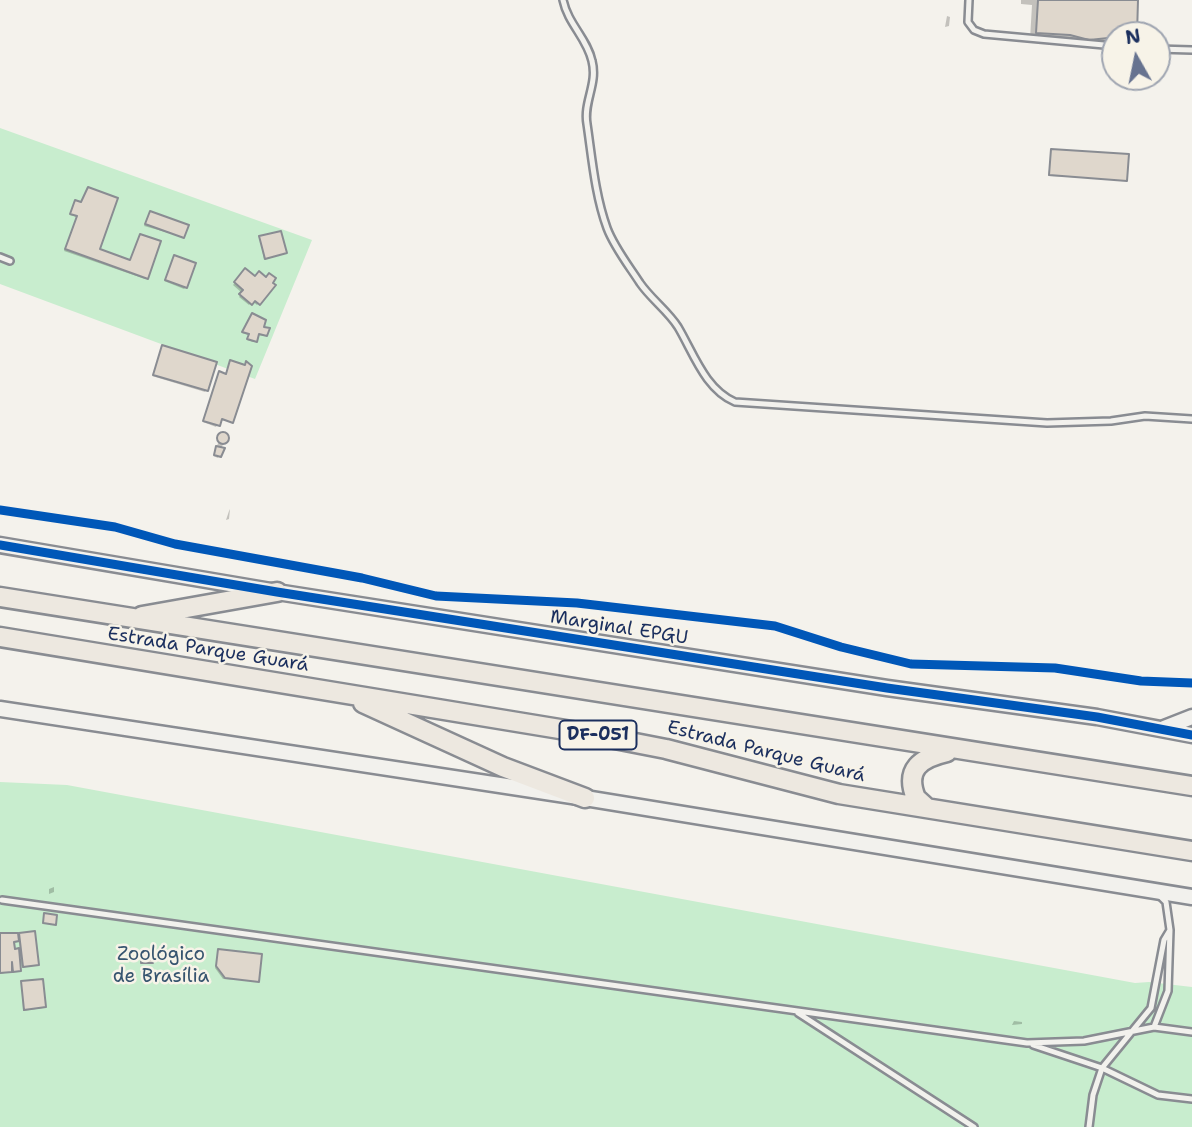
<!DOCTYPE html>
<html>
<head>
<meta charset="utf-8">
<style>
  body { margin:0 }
  #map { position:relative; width:1192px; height:1127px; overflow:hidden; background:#f4f2ec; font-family:"Shantell Sans",sans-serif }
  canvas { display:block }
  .north { position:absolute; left:1101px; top:21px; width:70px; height:70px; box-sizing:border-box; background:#f7f3e8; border:2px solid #9fa5b1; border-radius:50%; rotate:351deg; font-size:19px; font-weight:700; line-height:28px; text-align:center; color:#1b2f5e }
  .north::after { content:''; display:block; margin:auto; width:24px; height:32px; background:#677390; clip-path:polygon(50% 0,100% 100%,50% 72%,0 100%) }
</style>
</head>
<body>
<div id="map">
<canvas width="1192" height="1127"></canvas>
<div class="north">N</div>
</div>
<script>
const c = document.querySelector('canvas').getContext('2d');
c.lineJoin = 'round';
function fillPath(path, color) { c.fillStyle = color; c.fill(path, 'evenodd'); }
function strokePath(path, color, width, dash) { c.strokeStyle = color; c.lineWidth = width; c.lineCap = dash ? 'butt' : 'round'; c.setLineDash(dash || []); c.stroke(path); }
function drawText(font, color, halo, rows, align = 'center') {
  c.font = font + ' "Shantell Sans",sans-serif'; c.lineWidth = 5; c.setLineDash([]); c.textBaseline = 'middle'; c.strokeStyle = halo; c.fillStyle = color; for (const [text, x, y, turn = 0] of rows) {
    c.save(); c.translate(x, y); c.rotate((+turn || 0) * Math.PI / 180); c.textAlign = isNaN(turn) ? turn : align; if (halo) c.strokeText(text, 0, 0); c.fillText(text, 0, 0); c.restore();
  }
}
fillPath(new Path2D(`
  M0 128 312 240 255 379 0 284Z
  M0 782 67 785 1135 983 1149 982 1192 987V1127H0Z`), '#c8edce');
fillPath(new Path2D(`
  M1021 0H1136L1115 35V44L1075 46 1062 41 1030 39 1032 5 1021 4Z
  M947 16 950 17 949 26 945 27Z
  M1052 150 1125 180 1048 176Z
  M74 204 98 251 130 262 140 236 145 279 64 251 77 217 70 215Z
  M150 213 183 237 144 226Z
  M260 238 285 253 264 260Z
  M174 257 186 287 184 289 164 281Z
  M246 271 255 279H266L274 286 257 305 252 301 249 305 239 297 242 293 233 285Z
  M246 323 262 328 266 336 257 335 253 342 247 340 248 335 242 333Z
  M162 347 206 390 205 392 152 376Z
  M218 375 226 376 232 422 220 420 216 427 203 422Z
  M222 433H227L218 458 213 456Z
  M230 509 229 519 226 520 229 511Z
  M54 887V892L49 894V889Z
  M33 933 37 964 22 968 19 942 12 943 19 970 0 974V937Z
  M219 951 257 981 223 979 215 968Z
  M22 983 45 1007 43 1008 23 1011Z
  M1014 1021 1022 1022V1024L1012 1025Z`), '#0003');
const building = new Path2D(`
  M1038 0H1138L1137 35 1089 40 1070 35 1036 33Z
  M1051 149 1129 154 1127 181 1049 175Z
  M88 187 118 198 100 249 130 260 140 234 161 241 148 279 65 249 77 216 70 214 75 200 81 202Z
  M150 211 189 225 184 238 145 224Z
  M281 231 287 253 265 259 259 236Z
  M174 255 196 263 187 288 165 280Z
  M245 268 255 276 259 271 266 277 269 273 276 278 273 283 276 285 260 305 255 301 252 305 239 294 243 290 234 282Z
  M252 313 266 320 264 327 270 328 267 336 259 334 257 342 247 339 249 334 242 332Z
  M162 345 217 362 208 391 153 375Z
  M230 360 245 365 246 361 252 366 233 423 222 419 220 426 203 421 219 371 226 374Z
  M217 438a6 6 0 1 1 12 0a6 6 0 1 1-12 0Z
  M216 446 225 448 221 457 214 455Z
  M44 913 57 915 56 925 43 923Z
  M35 931 39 965 23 967 19 933Z
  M0 933H18L19 941 14 942 15 949 19 948 21 971 13 972 12 962V972L0 973Z
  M218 949 262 954 259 982 225 978 216 966Z
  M142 951 154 952 153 963H141Z
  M43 979 46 1007 24 1010 21 981Z`);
fillPath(building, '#dfd7cc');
strokePath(building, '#898c92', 2);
const service = new Path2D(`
  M563 0C568 24 587 38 592 61 598 84 583 102 587 124 592 158 595 195 607 228 614 247 629 266 640 283 651 299 668 311 678 327 694 354 705 389 735 402L1047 423 1111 421 1145 416 1192 419
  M969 0 968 22 974 30 984 34 1115 46
  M1157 49 1192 50
  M0 257 10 261
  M2 900 1027 1043 1084 1041 1154 1027 1192 1032
  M798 1013 974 1127
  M1154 1027 1168 991 1170 930
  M1033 1045 1102 1068 1158 1095 1192 1099
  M1089 1127 1093 1095 1102 1068 1151 1008 1164 940 1170 930 1166 902 1159 895`);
const tertiary = new Path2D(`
  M0 545 277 592 887 688 1097 717 1192 735
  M0 709 585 798 1192 897
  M1164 728 1192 717`);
const trunk = new Path2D(`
  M0 597 1192 786
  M142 616 277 592
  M0 637 584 733 666 749 839 794 1192 851
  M363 703 503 767 585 798
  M927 808 916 798C904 769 921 758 947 752`);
strokePath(service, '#898c92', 10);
strokePath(tertiary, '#898c92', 19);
strokePath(trunk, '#898c92', 23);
strokePath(service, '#f2f1ed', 5);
strokePath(tertiary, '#f2f1ed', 14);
strokePath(trunk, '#ede8e0', 18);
strokePath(new Path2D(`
  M0 510 115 527 175 544 362 578 436 596 577 603 775 626 841 647 911 664 1055 668 1141 681 1192 683
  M0 545 277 592 887 688 1097 717 1192 735`), '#0057b8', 9);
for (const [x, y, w] of [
  [598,735,77]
]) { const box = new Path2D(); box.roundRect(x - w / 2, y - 14.5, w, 29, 5); c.fillStyle = '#f7f3e8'; c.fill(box); strokePath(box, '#1b2f5e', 2); }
drawText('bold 18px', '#1b2f5e', null, [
  ["DF-051",598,735]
]);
drawText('19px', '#1b2f5e', '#f7f3e8', [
  ["Marginal EPGU",619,628,9],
  ["Estrada Parque Guará",208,650,9],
  ["Estrada Parque Guará",766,752,14]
]);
drawText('19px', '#36546f', '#f7f3e8', [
  ["Zoológico",161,955],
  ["de Brasília",161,977]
]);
</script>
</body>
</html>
